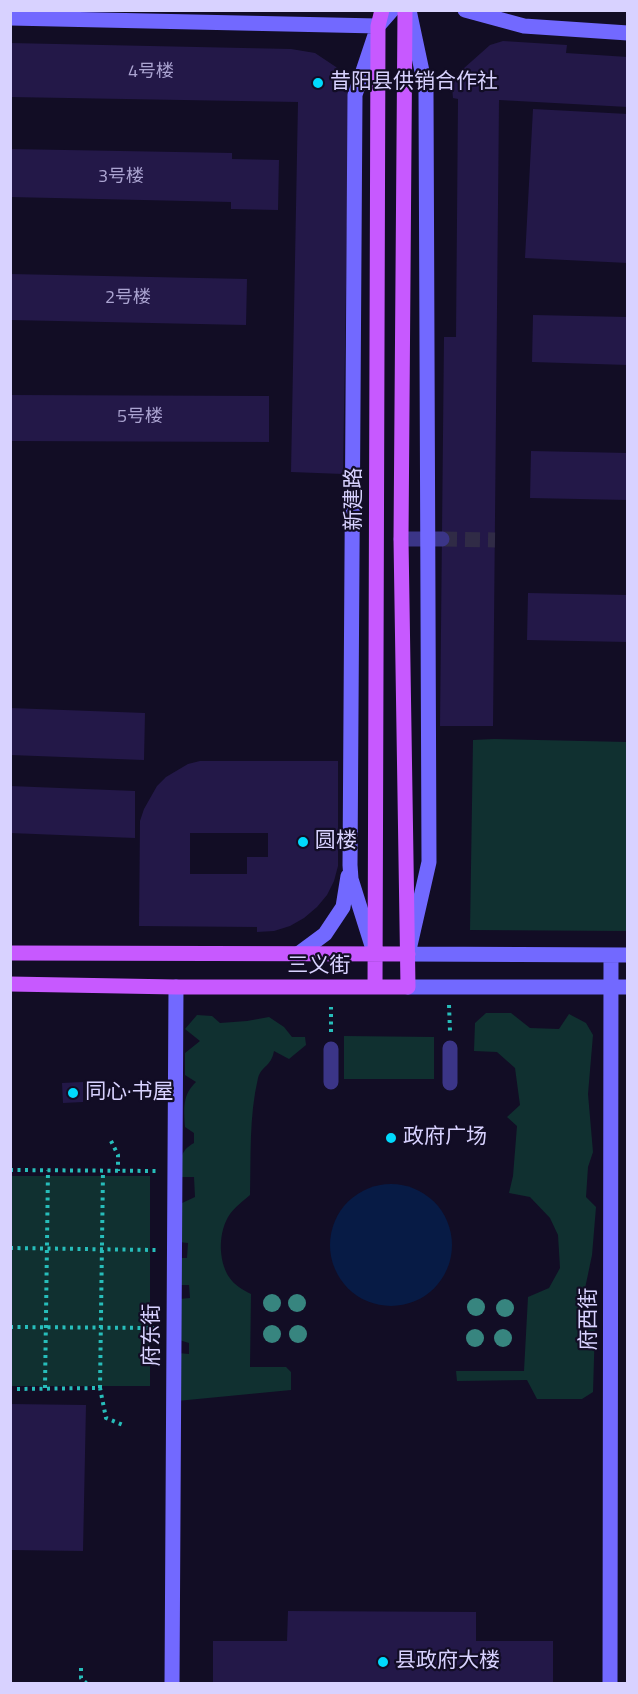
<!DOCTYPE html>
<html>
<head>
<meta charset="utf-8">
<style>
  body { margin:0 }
  #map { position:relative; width:638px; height:1694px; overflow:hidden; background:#120d25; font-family:"Titillium Web",sans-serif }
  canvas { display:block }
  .frame { position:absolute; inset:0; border:12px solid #d8d2ff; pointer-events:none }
</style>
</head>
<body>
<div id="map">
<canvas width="638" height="1694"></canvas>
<div class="frame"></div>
</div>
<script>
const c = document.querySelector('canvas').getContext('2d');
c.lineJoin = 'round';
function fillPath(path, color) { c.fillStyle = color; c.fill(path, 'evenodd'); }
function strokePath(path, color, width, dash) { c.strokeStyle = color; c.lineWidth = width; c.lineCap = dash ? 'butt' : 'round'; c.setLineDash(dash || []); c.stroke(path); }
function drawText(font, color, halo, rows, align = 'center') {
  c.font = font + ' "Titillium Web","Noto Sans SC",sans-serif'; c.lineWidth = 4.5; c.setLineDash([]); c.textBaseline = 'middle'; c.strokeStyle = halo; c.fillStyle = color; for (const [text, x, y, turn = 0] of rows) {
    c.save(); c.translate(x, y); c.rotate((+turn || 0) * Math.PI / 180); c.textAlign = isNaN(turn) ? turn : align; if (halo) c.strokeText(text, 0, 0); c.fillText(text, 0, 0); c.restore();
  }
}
fillPath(new Path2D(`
  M494 739 627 742V931L470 930 473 740Z
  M486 1013H511L530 1028 559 1029 569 1014 586 1023 593 1035 588 1094 593 1152 588 1167 586 1197 596 1207 592 1255 583 1298V1314L595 1325 593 1392 582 1399H537L527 1380 457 1381 456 1371H524L528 1297 549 1288 560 1268 558 1235 550 1218 530 1197 509 1193 513 1176 517 1126 507 1117 520 1105 515 1068 497 1052 474 1051 475 1023Z
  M197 1015 212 1016 220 1023 247 1021 269 1017 284 1027 292 1037H305L306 1045 289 1059 274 1051C271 1067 262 1065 258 1078 249 1117 251 1155 250 1195 243 1201 235 1207 230 1214 218 1231 218 1260 229 1277 234 1285 243 1290 251 1294L250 1367H286L291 1372V1390L177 1401 178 1353 189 1354V1343L176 1339 179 1299 190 1298 189 1285H178L179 1258H187L188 1243 179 1242 180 1204 195 1197 194 1177H181C180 1162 179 1151 194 1143V1133L185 1127C184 1109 182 1095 196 1082L185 1075V1053L200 1041 185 1029Z
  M344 1036 434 1037V1079H344Z
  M11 1176H150V1386H11Z`), '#103030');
fillPath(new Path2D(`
  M330 1245a61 61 0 1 1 122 0a61 61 0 1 1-122 0Z`), '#071b45');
fillPath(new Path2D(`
  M503 41 567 45 566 53 628 57V107L499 100 493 726H440L444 337H456L458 99 453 98 452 86 463 69 490 45Z
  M10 43 291 49 315 53 336 67 343 77 348 89 349 100 343 474 291 472 298 102 10 97Z
  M533 109 628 114V263L525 258Z
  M10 149 232 153V159L279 160 278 210 231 209V202L10 197Z
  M10 274 247 279 246 325 10 320Z
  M533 315 628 317V365L532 362Z
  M10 395 269 396V442L10 441Z
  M531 451 628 453V500L530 498Z
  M528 593 628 595V642L527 640Z
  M10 708 145 713 144 760 10 755Z
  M200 761H338V866L334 881 327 895 317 907 304 918 290 926 274 931 257 932V927L139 926 140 821 144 809 157 786 166 777 188 764ZM190 833H268V857H247V874H190Z
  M10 786 135 791V838L10 833Z
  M83 1082V1102L63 1103 62 1083Z
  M10 1404 86 1405 83 1551 10 1550Z
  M288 1611 476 1612V1641H553V1684H213V1641H287Z`), '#231848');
strokePath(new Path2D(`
  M442 539 495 540`), '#302b46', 15, [15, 8]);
strokePath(new Path2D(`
  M449 1005 450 1031
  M331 1032V1007
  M111 1141 118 1155V1171
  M10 1170 156 1171
  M10 1248 156 1250
  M10 1327 155 1328
  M45 1388 48 1170
  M100 1388 103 1171
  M17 1389 100 1388 106 1418 123 1425
  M81 1668V1678L87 1684`), '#27bdba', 4, [3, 4.5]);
strokePath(new Path2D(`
  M401 539H442
  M450 1048V1083
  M331 1049V1082`), '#3b3587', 15);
strokePath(new Path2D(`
  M409 10 426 90 429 862 408 954 628 955
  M465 10 524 26 628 33
  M10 18 378 26
  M373 949 351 879 350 865 355 95 378 26 392 10
  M298 954 325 934 343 907 348 876
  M408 987H628
  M172 1684 176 987
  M610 1684 611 955`), '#7269ff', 15);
strokePath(new Path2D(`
  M10 953 408 954
  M10 984 176 987H408L401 539 405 10
  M375 987 378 26 382 10`), '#c759ff', 15);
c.fillStyle = '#37857f';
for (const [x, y] of [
  [272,1303],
  [297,1303],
  [476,1307],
  [505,1308],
  [272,1334],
  [298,1334],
  [475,1338],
  [503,1338]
]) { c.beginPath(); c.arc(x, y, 9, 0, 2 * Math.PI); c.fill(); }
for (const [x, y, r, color] of [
  [318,83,6,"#00dafd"],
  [303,842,6,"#00dafd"],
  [73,1093,6,"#00dafd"],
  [391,1138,6,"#00dafd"],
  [383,1662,6,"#00dafd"]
]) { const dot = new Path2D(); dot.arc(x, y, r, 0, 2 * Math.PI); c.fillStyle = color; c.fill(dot); strokePath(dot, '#120d25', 2); }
drawText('18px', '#aba4d1', null, [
  ["4号楼",151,73],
  ["3号楼",121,178],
  ["2号楼",128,299],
  ["5号楼",140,418]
]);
drawText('21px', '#d8d2ff', '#120d25', [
  ["昔阳县供销合作社",330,83],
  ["圆楼",315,842],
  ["同心·书屋",85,1093],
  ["政府广场",403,1138],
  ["县政府大楼",395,1662]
], 'left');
drawText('21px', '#d8d2ff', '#120d25', [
  ["新建路",355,499,-90],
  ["三义街",319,967],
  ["府西街",590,1319,-90],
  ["府东街",153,1335,-90]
]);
</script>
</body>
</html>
